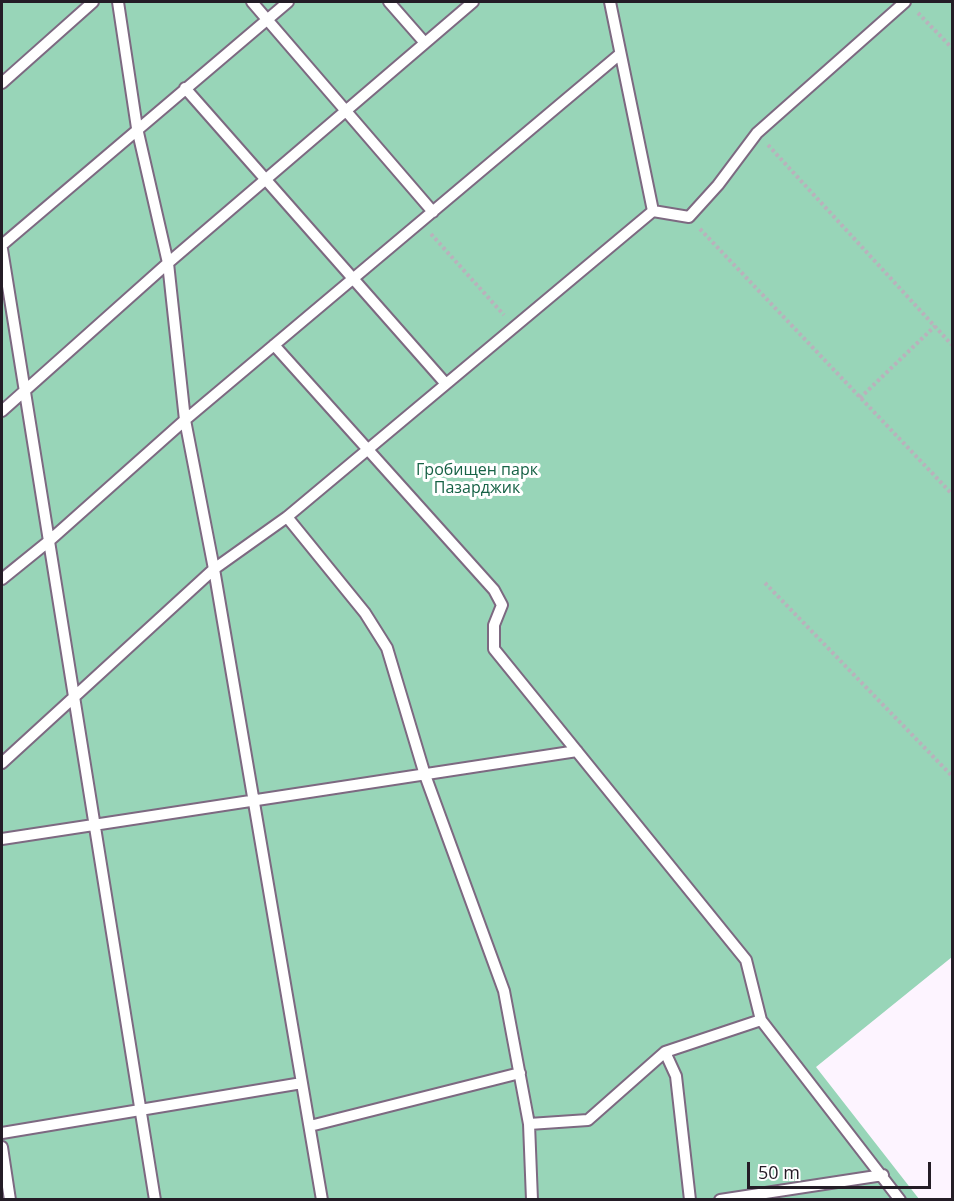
<!DOCTYPE html>
<html>
<head>
<meta charset="utf-8">
<style>
  body { margin:0 }
  #map { position:relative; width:954px; height:1201px; overflow:hidden; background:#fdf4ff; font-family:"Open Sans",sans-serif }
  canvas { display:block }
  .frame { position:absolute; inset:0; border:3px solid #241c26; pointer-events:none }
  .scale { position:absolute; left:747px; top:1162px; width:184px; height:27px; box-sizing:border-box; border:3px solid #241c26; border-top:0; padding-left:8px; font-size:18px; line-height:21px; white-space:nowrap; color:#241c26; -webkit-text-stroke:4px #fff; paint-order:stroke }
</style>
</head>
<body>
<div id="map">
<canvas width="954" height="1201"></canvas>
<div class="frame"></div>
<div class="scale">50 m</div>
</div>
<script>
const c = document.querySelector('canvas').getContext('2d');
c.lineJoin = 'round';
function fillPath(path, color) { c.fillStyle = color; c.fill(path, 'evenodd'); }
function strokePath(path, color, width, dash) { c.strokeStyle = color; c.lineWidth = width; c.lineCap = dash ? 'butt' : 'round'; c.setLineDash(dash || []); c.stroke(path); }
function drawText(font, color, halo, rows, align = 'center') {
  c.font = font + ' "Open Sans",sans-serif'; c.lineWidth = 6; c.setLineDash([]); c.textBaseline = 'middle'; c.strokeStyle = halo; c.fillStyle = color; for (const [text, x, y, turn = 0] of rows) {
    c.save(); c.translate(x, y); c.rotate((+turn || 0) * Math.PI / 180); c.textAlign = isNaN(turn) ? turn : align; if (halo) c.strokeText(text, 0, 0); c.fillText(text, 0, 0); c.restore();
  }
}
fillPath(new Path2D(`
  M2 2H952V957L816 1067 919 1199 2 1200Z`), '#98d5b8');
const service = new Path2D(`
  M118 2 137 128 168 263 185 420 214 569 322 1200
  M252 2 433 212
  M389 2 425 43
  M610 2 653 211
  M2 83 93 2
  M185 88 446 384
  M2 245 288 2
  M2 249 155 1200
  M274 345 494 590 502 605 494 625V649L746 960 761 1020 900 1200
  M2 411 168 263 473 2
  M287 517 365 613 387 648 425 775 504 991 529 1124 532 1200
  M2 579 49 541 185 420 620 54
  M2 763 214 569 287 517 653 211 689 217 718 185 757 133 905 2
  M2 839 577 751
  M665 1052 676 1076 690 1200
  M529 1124 588 1120 665 1052 761 1020
  M310 1126 520 1073
  M2 1133 302 1083
  M2 1147 10 1200
  M720 1200 883 1175`);
strokePath(service, '#7d6981', 14);
strokePath(new Path2D(`
  M918 13 952 48
  M768 145 952 345
  M700 229 952 494
  M431 234 504 315
  M860 398 935 326
  M765 583 952 776`), '#bab1bc', 4, [3, 3]);
strokePath(service, '#fff', 10);
drawText('16px', '#176246', '#fff', [
  ["Гробищен парк",477,470],
  ["Пазарджик",477,488]
]);
</script>
</body>
</html>
